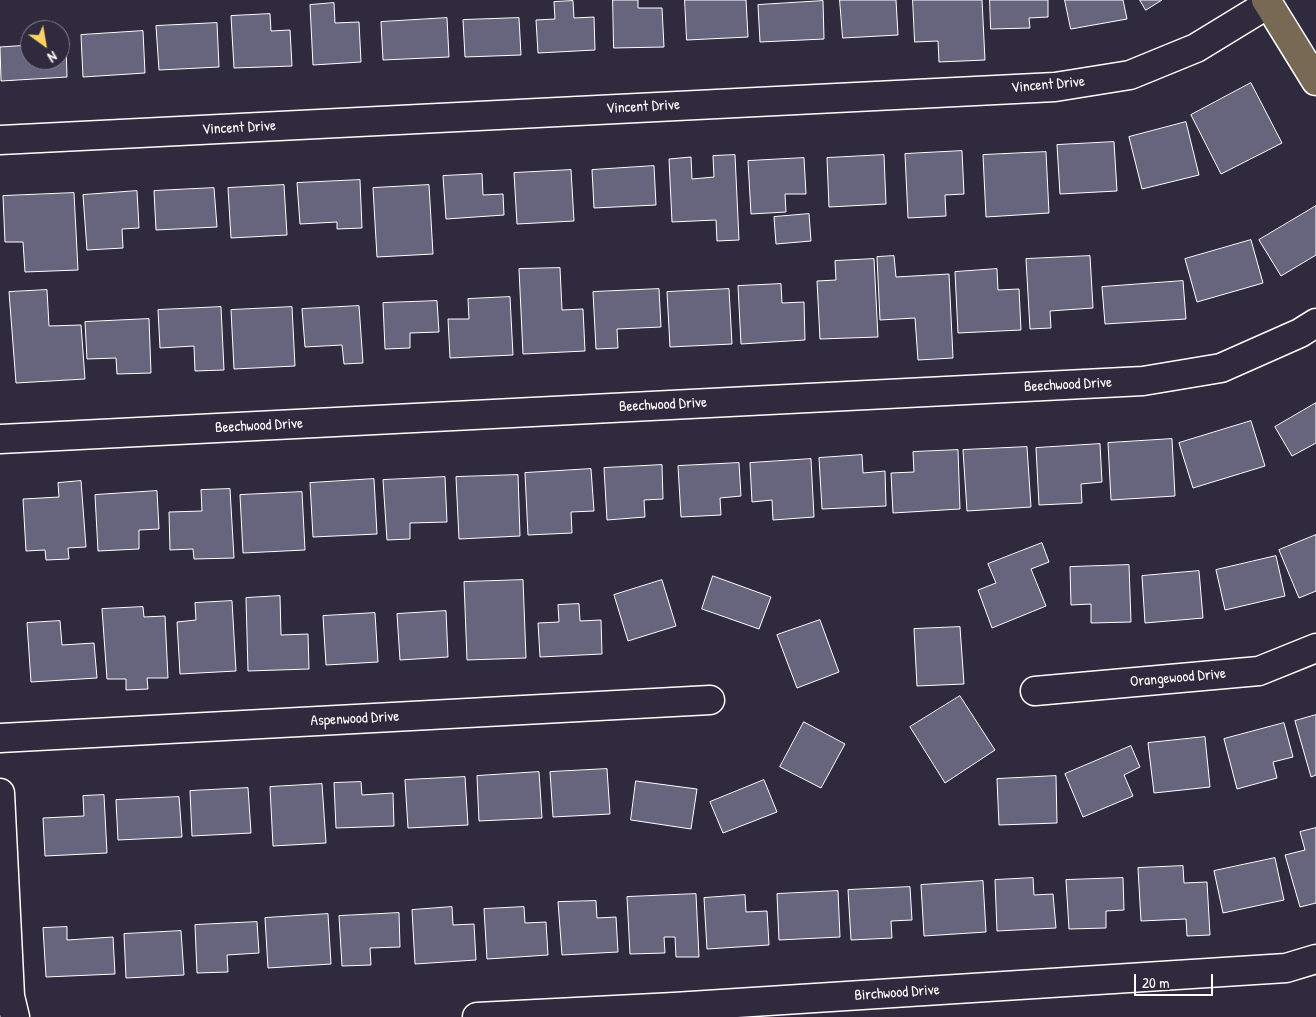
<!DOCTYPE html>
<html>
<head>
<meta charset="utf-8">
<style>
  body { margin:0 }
  #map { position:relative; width:1316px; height:1017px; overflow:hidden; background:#2f2a3d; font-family:"Patrick Hand",sans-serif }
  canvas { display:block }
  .north { position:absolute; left:20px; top:20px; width:50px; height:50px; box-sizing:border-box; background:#2f2a3d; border:1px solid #827f8b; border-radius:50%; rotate:148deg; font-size:14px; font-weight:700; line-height:20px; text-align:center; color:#fff }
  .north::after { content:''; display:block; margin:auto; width:18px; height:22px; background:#ffd166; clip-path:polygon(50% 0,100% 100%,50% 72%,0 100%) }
  .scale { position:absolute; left:1134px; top:974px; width:79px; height:22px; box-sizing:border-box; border:2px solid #fff; border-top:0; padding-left:6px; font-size:15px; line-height:18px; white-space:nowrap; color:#fff; -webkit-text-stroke:4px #2f2a3d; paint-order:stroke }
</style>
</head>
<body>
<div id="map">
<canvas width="1316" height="1017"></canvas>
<div class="north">N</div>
<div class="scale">20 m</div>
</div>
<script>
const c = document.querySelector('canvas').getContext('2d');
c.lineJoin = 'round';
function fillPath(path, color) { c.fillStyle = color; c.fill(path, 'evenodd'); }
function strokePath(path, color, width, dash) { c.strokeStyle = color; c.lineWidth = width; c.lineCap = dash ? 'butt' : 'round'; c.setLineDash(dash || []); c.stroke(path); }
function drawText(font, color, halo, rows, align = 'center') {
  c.font = font + ' "Patrick Hand",sans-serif'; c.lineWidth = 4; c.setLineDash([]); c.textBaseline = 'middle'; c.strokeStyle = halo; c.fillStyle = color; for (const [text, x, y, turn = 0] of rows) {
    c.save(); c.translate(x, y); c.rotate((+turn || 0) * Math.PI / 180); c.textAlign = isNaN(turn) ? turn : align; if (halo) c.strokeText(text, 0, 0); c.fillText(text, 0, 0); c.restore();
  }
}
const building = new Path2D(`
  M613 0H638V8H662L664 47 614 48Z
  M685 0H746L748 37 687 40Z
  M840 0H896L898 35 843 38Z
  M913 0H982L985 60 939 62 938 41 915 42Z
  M990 0H1048V17L1029 18 1030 28 991 29Z
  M1065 0H1123L1127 19 1071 29Z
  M1140 0H1162L1146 10Z
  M573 1 574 18 594 17 595 50 538 53 536 20 555 19 554 2Z
  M823 1 824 39 760 42 758 5Z
  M334 3 335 23 359 22 361 62 313 65 310 5Z
  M270 14 271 31 290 30 292 66 234 68 231 16Z
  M447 18 449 57 383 60 381 22Z
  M519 18 521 55 465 57 463 20Z
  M217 23 219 67 159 70 156 26Z
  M143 31 145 73 83 77 81 35Z
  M66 43 67 77 1 81 0 47 30 45V60H60V44Z
  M1251 83 1282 143 1221 174 1191 115Z
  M1186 122 1199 175 1142 189 1129 137Z
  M1114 142 1117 191 1060 194 1057 145Z
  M962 151 964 194 945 195 946 216 908 218 905 154Z
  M1046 152 1049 213 986 217 983 155Z
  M735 155 739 240 717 241 716 220 672 222 669 159 691 157 692 179 714 177 713 156Z
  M884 155 886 204 829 207 827 158Z
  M804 158 806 194H785L786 212 751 214 748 161Z
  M654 166 656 205 594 208 592 170Z
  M571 170 574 221 517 224 514 173Z
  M482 174 483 195 503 194 504 215 446 219 443 176Z
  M360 180 362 228 337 229V222L300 224 297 183Z
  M284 185 287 235 231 238 228 188Z
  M429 185 433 254 377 257 373 188Z
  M214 188 217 227 156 230 154 191Z
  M137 191 139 228 122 229 123 248 87 250 83 195Z
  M74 193 78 270 25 272 23 242H5L3 196Z
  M1316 206V255L1281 276 1259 240Z
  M809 214 811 241 776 244 774 217Z
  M1251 240 1263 283 1197 302 1185 259Z
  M894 256 896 277 949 274 953 358 918 360 915 318 880 320 877 257Z
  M1090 256 1093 308 1050 311 1051 328 1030 329 1026 259Z
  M874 259 878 337 820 339 817 281 836 280 835 261Z
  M560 268 562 310 583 309 585 351 523 354 519 269Z
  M997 269 998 290 1019 289 1021 330 958 333 955 272Z
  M1183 281 1186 319 1105 324 1102 287Z
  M781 284 782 303 804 302 805 340 741 344 738 286Z
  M659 289 661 327 617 329 618 348 596 349 593 292Z
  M729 289 732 344 670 347 667 292Z
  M47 290 49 326 81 325 85 379 16 383 9 292Z
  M510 297 513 355 450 358 448 319H469L468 299Z
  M437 301 439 332 410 333V348L385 349 383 303Z
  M359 306 363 363 344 364 342 345 305 347 302 309Z
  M221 307 224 370 195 371 194 346 160 348 158 310Z
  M292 307 295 366 234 369 231 310Z
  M149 319 151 373 117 374 116 358 87 359 85 322Z
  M1316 403V443L1292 456 1275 427Z
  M1251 421 1265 466 1193 488 1179 443Z
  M1172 439 1175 496 1111 500 1108 443Z
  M1100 444 1102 482 1081 484 1082 503 1039 505 1036 448Z
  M1027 447 1031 507 967 511 963 450Z
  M958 450 960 509 893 513 891 473 914 472 913 452Z
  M862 455 863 473 885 471 886 506 822 509 819 458Z
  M811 459 814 517 773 520 772 500 752 502 750 463Z
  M739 463 741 496 720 498 721 515 681 517 678 466Z
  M662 465 663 499 644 500 645 517 607 520 604 468Z
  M591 469 594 511 571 512 572 533 528 535 525 473Z
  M518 475 520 536 459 539 456 477Z
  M445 477 447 522 410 523V539L387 540 383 480Z
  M374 479 377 534 313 537 310 483Z
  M81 481 86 547 68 548 69 559 46 560 45 550 26 551 23 499 59 497 58 483Z
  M230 489 234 558 194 559 193 549 170 550 169 512 202 511 201 490Z
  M157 491 159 529 139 530V549L98 551 95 495Z
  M302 492 305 550 243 553 240 495Z
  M1316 535V591L1299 598 1279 550Z
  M1042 543 1049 562 1031 569 1046 606 992 628 978 590 996 583 988 564Z
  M1276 556 1285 596 1225 610 1216 570Z
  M1129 565 1131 622 1091 623V604L1071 605 1070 567Z
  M1199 571 1203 618 1145 623 1142 576Z
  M713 576 771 597 759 629 702 609Z
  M523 580 526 658 467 660 464 582Z
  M662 580 676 626 628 641 614 595Z
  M280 596 281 635 308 634 309 669 248 671 246 598Z
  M232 601 236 671 180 674 177 622 196 620 195 603Z
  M579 604 580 621 601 620 602 654 540 657 538 623 559 622 558 605Z
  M143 607 144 617 165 616 168 678H147L148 689 126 690V679H107L102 609Z
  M446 611 448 657 400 660 397 614Z
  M375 613 378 662 326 665 323 616Z
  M820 620 839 672 797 688 777 635Z
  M60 621 62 645 94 643 97 678 31 682 27 623Z
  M960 627 964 684 917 686 914 629Z
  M960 696 995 750 945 783 910 727Z
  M1316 715V775L1311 777 1295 721Z
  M804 722 845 744 821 788 780 767Z
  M1284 723 1293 757 1273 762 1277 778 1237 789 1224 739Z
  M1205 737 1210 787 1154 793 1148 743Z
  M1131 746 1140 767 1124 775 1133 796 1083 817 1065 774Z
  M607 769 610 814 553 817 550 772Z
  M539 772 542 818 479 821 477 776Z
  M1056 776 1057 823 999 825 997 779Z
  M465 777 468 825 408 828 405 780Z
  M764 780 777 812 723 833 710 802Z
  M636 781 697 789 691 829 631 820Z
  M361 782 362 795 393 793 394 826 336 828 334 783Z
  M322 784 326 843 273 846 270 787Z
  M248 788 251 833 192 836 190 791Z
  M104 795 107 853 45 856 43 818 84 816 83 796Z
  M179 797 182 837 118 840 116 800Z
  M1316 828V903L1300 907 1285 855 1305 850 1300 832Z
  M1275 858 1284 900 1223 913 1214 871Z
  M1183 866 1184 883 1207 882 1210 935 1187 936 1186 919 1141 921 1138 868Z
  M1033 878 1034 895 1053 894 1056 928 997 931 995 880Z
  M1123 878 1124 910 1106 911V928L1069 929 1066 880Z
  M983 881 986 932 924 936 921 885Z
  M910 887 912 920 891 921 892 938 851 940 848 890Z
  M838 891 840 937 779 940 777 894Z
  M696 894 699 957H676L675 937H664L665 953 630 954 627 897Z
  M745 895 746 912 767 911 769 945 707 949 704 898Z
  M596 901 597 918 616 917 618 952 562 955 558 902Z
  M452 907 453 925 474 924 476 960 415 964 412 910Z
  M524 907 525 923 546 922 548 955 487 959 484 909Z
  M399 913 400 947 370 948 371 965 342 966 339 916Z
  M328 914 331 964 268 968 265 918Z
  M257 922 259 953 227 955 228 972 197 973 195 925Z
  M67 927V940L113 937 115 974 46 977 43 928Z
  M181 931 184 975 126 978 124 934Z`);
fillPath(building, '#67647e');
strokePath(building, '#fff', 1);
const minor = new Path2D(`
  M0 140 1055 87 1130 75 1196 48 1268 4
  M0 439 1143 381 1221 368 1300 333 1316 323
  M1035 691 1259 671 1316 648
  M0 738 710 700
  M0 793 10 996 15 1017
  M477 1017 674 1007 1286 968 1316 959`);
const major = new Path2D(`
  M1266 0 1316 81`);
strokePath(minor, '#fff', 31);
strokePath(major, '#fff', 31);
strokePath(minor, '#2f2a3d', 28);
strokePath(major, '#776954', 28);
drawText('15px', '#fff', '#2f2a3d', [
  ["Vincent Drive",1048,85,-5],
  ["Vincent Drive",643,107,-3],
  ["Vincent Drive",239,128,-3],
  ["Beechwood Drive",1068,385,-3],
  ["Beechwood Drive",663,405,-3],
  ["Beechwood Drive",259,426,-3],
  ["Orangewood Drive",1178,678,-5],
  ["Aspenwood Drive",355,719,-3],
  ["Birchwood Drive",897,993,-4]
]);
</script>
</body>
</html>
